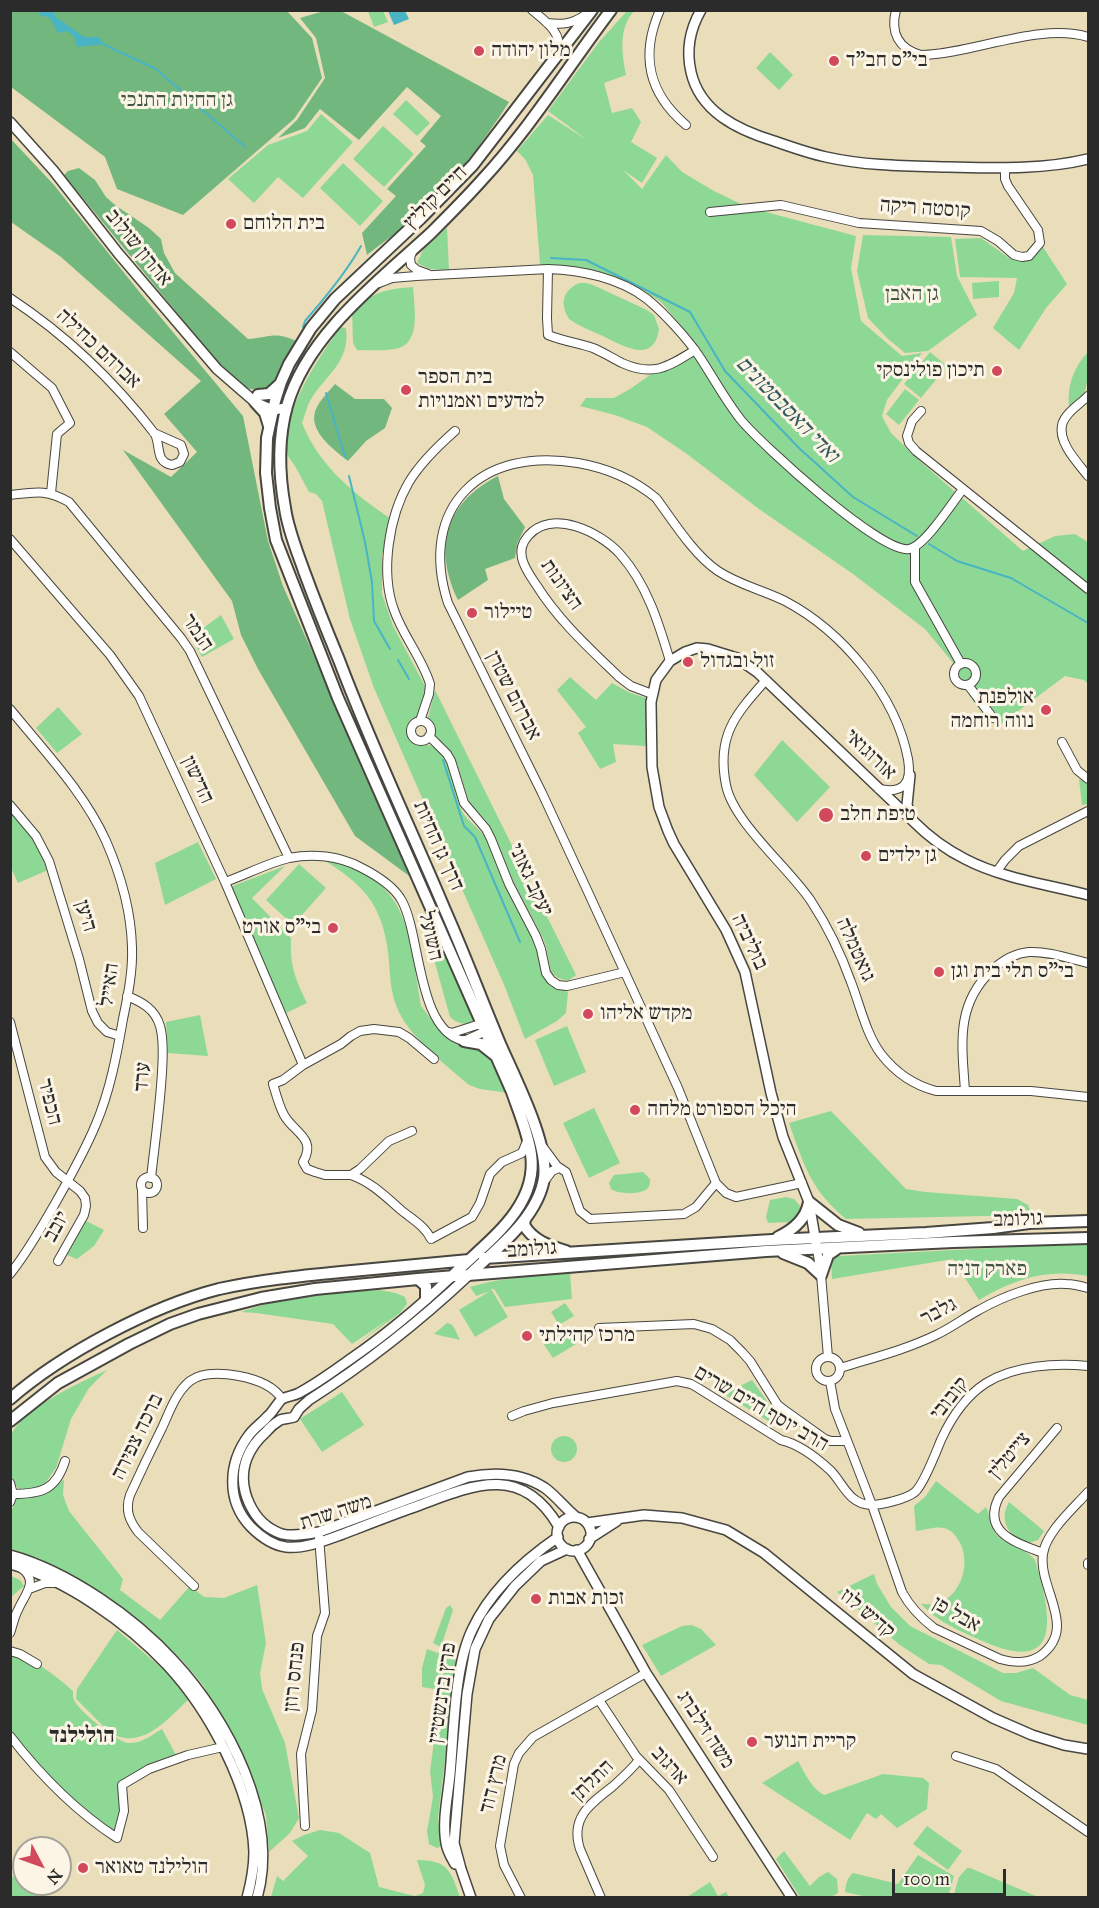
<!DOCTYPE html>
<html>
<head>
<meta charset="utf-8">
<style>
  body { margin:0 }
  #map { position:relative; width:1099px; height:1908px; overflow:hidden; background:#eaddba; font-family:"IM FELL Great Primer",serif }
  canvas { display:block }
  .frame { position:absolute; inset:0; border:12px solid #2b2b2b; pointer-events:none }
  .north { position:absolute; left:12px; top:1836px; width:60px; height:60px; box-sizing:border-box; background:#fcf5e5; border:2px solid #a8a49b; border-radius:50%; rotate:131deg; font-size:16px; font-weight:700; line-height:24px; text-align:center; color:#2b2b2b }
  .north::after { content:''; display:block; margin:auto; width:21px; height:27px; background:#d1495b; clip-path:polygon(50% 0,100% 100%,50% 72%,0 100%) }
  .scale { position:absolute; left:892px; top:1869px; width:114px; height:27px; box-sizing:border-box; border:3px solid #2b2b2b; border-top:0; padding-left:8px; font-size:18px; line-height:21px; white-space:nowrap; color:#2b2b2b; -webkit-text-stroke:4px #fcf5e5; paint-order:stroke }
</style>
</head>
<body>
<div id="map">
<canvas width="1099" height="1908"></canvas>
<div class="frame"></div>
<div class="north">N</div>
<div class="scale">100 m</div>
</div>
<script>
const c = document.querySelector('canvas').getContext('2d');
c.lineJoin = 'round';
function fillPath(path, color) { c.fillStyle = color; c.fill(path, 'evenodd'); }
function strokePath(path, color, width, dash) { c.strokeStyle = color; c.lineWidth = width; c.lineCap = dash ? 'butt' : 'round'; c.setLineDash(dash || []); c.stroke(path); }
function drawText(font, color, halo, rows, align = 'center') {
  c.font = font + ' "IM FELL Great Primer","Frank Ruhl Libre",serif'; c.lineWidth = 6; c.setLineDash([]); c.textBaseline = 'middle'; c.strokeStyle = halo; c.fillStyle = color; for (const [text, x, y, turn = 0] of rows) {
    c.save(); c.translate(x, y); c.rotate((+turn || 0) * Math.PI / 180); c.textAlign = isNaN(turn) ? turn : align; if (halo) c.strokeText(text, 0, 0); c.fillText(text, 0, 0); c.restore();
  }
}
fillPath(new Path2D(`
  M368 11H383L388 22 374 27Z
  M627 11H634C618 29 622 53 626 75L604 83 612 113 632 108 641 122 631 142 657 158 642 183 623 170 642 189 666 155 682 172 714 191 747 207 856 236 851 268 861 321 902 356 922 353 887 400 882 416 891 433 922 463 1023 551 1055 536 1075 534 1088 542V684L1084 680 1065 676 997 727 982 713 969 695 954 664 925 629 853 574 759 509 687 454 647 427 615 415 580 406 586 398H614L630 389 696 343 661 302 632 283 591 270 548 269 540 264 533 175 525 159 517 151 548 115 587 140 548 111 599 42Z
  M770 52 793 75 779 90 756 68Z
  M406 100 430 123 417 136 393 114Z
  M321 114 353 142 303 198 278 177 254 203 228 179 268 145 307 131Z
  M383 126 414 154 384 187 353 159Z
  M343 163 383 201 360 226 320 188Z
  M447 228 449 270 430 269 417 263 423 250Z
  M863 235 951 237 957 276 977 315 928 351 905 353 887 338 868 318 857 271Z
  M981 238 1012 260 1032 259 1043 247 1067 284 1046 308 1019 350 993 328 1014 293 1017 278 960 277 955 239Z
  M999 281V297L973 299 972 283Z
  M579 283H586L593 285 647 310 654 315 659 329C654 365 623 346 603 336 591 331 579 326 569 319 560 304 562 291 579 283Z
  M413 287C414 306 422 345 395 349 383 351 369 350 357 350L353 343 352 310C375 292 385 289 413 287Z
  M340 327 346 328C351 365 321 377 308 405 306 411 304 417 302 423 320 467 353 493 391 519L382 555V594L393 626 426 688 425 702 408 730 410 738C420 744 431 743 439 751 453 766 453 792 462 811 467 821 482 830 489 842 495 854 500 868 506 880 515 900 525 919 533 939 545 968 532 980 568 992L566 1013 557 1021 525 1039 505 987 374 688 350 619 322 501 316 494 309 492 295 466 285 452C287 403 314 366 340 327Z
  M930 352 947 366 921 398 904 384Z
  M1088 352V378L1085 392 1069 407C1067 386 1073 368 1088 352Z
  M905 389 919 400 899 425 886 414Z
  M221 615 234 639 202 657 191 637Z
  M570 677 596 700 612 683 628 692 646 698V746L613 744 616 762 600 769 578 733 586 727 557 690Z
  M435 690 576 975 568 981 558 978 551 972 546 946 542 936 514 883 492 833 487 822 469 802 457 764 450 753 433 736 434 729 428 718Z
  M58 707 82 734 57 753 36 728Z
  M782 740 830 787 797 822 754 775Z
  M1079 779 1088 783V804L1082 805Z
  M11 813C30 826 40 849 48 870L18 883 11 868Z
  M198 842 216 879 165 905 155 863Z
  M324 860C410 876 409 934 421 1006L433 1022 440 1027 475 1046 491 1058 509 1093 480 1089 469 1085C447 1066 411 1038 399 1012 388 988 391 969 387 945 380 901 360 883 324 860Z
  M299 864 326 888 293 925 266 900Z
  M285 866 252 898 291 938C290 967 295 978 307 1003L286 1013 230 887Z
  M439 941 477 1018 475 1023C464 1025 458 1024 450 1017L430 945Z
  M200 1015 208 1056 168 1053 166 1022Z
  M567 1026 586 1072 554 1086 535 1040Z
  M594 1108 620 1163 589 1178 563 1123Z
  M831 1111 906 1189 925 1192 1017 1199 1028 1205 1032 1215 846 1219C810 1189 804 1165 789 1123Z
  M643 1172 650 1179C650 1184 650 1186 647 1189 640 1195 617 1194 611 1189L609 1183 614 1175Z
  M786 1197 794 1199 800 1206 799 1215 792 1222 768 1223 766 1217 770 1200Z
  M86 1221 104 1230 94 1246 77 1259 67 1255Z
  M1088 1243V1276C1047 1268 1014 1279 979 1300L953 1259 832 1279 831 1261 839 1256Z
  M570 1273 572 1299 505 1307 494 1289H491L508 1317 475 1337 459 1310 490 1291 476 1296 470 1287C502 1277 536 1276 570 1273Z
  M379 1290 396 1293 405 1297 407 1304 400 1313 356 1345 389 1319 352 1344 333 1324 256 1313 241 1312C284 1296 333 1292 379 1290Z
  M565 1303 574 1316 559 1325 551 1312Z
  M447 1323C455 1324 456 1333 460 1340L434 1334Z
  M566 1328 576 1344 553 1358 543 1343Z
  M107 1370 89 1388 71 1419 56 1468 43 1486 19 1490C8 1475 11 1474 11 1456 11 1449 9 1439 12 1433 25 1407 81 1382 107 1370Z
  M752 1380 769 1404 783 1430 724 1394Z
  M342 1392 364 1425 322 1452 300 1419Z
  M551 1449a13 13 0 1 1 26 0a13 13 0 1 1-26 0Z
  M64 1479 63 1495 69 1511 123 1579 120 1590 160 1620 190 1586 204 1597 224 1598 257 1585 266 1643 260 1673 262 1689 285 1743 299 1818 290 1833 269 1852 266 1815 247 1768 203 1685 181 1659 135 1618 102 1594 40 1559 11 1549V1513L16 1497 47 1494Z
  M936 1481 978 1514 986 1507C991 1516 989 1525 996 1534 1006 1546 1025 1547 1035 1560 1052 1616 1064 1678 980 1640 958 1630 938 1622 921 1604 925 1604 931 1605 935 1604 961 1598 971 1564 960 1543 957 1537 952 1530 944 1528 936 1526 924 1530 916 1531L914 1506 925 1497Z
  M1009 1502 1044 1531 1038 1540 1028 1543C1009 1536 998 1522 1009 1502Z
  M874 1574 877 1584 891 1607 910 1626 1003 1673H1016L1033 1668 1070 1695 1088 1700V1725L1001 1701 941 1665 929 1664 900 1645 837 1592Z
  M11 1576 20 1580 24 1586 11 1597Z
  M450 1605 453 1610 441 1647 433 1643 446 1608Z
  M692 1625 701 1629 716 1645 661 1676 642 1645 682 1626Z
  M117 1630 176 1680 188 1700C170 1717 145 1747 117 1736 106 1731 86 1708 76 1699L77 1689Z
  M427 1649 457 1660 438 1818 441 1846 437 1848 429 1844 427 1831 433 1797 430 1771 441 1690 422 1687V1668Z
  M11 1651C33 1658 55 1675 73 1691 73 1694 73 1697 74 1700 79 1711 117 1742 128 1743 141 1744 152 1735 162 1729L176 1755 151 1765 118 1787 121 1804 113 1833C90 1815 14 1753 11 1726 8 1704 11 1673 11 1651Z
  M798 1761C805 1773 811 1788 824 1795L883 1774 923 1778 929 1783 927 1809 897 1828 881 1814 876 1819 867 1813 850 1840 762 1783Z
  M927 1826 962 1851 948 1870 913 1844Z
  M320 1830 339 1833 370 1853 379 1887 415 1896 423 1893 425 1885 417 1860C448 1860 451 1871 460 1897H271L277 1876 283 1881 308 1856 292 1841 304 1835Z
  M784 1851 810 1886 819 1877 828 1872 837 1879 838 1893 831 1897H800L776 1859Z
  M918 1855 954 1876 949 1894 950 1897H867L845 1892C846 1884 847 1878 853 1873L898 1884Z
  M967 1868H970L1038 1897H953L959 1877Z
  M11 1875 40 1897H11Z
  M710 1882 718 1896 726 1892 729 1897H687Z`), '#8ed895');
fillPath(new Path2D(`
  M11 10 287 11 312 38 322 78 294 119 183 215 117 189 105 157 11 87Z
  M324 11H341L509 102C482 144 452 184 415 217 400 231 383 242 367 255L362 233 396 196 387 189 426 146 420 141 441 116 407 87 359 140 320 109 305 128 278 138 297 120 325 78 316 38 300 18Z
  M10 138 54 185 137 289 243 416 268 541 283 586 412 878 355 836 258 669 241 635 232 601 123 450 171 477 197 452 164 414 201 381 61 257 11 222Z
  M79 168 95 180 106 197 115 205 149 228 161 239 164 253 175 273 248 339C271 337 274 331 297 341L272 385C245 398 235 380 218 363L64 175 68 171Z
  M335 384 355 399H384L392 408 385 428 366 441 348 461C333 449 305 429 317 407 321 399 329 391 335 384Z
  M498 476 504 499 525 527 517 544 515 558 485 569 488 580 458 600C433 547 445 503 498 476Z`), '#72b87e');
fillPath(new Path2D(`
  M38 11H53L56 17 84 37H99L104 44 77 47 74 36 67 31 58 33 50 18 40 15Z
  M388 11H405L409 19 394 25Z`), '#48b4c4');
strokePath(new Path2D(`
  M103 44 156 69 245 147
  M551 258 586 260 690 312 725 371 799 448 853 497 917 536
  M303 327 305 321C325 298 346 273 361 246
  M326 393 345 457
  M349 476 365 542 372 582 374 621 390 649
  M929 544 957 561 1011 578 1088 623
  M398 660 409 679
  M443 760 464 826 475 837 520 942`), '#48b4c4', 2);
const minor = new Path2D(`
  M532 10C545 21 563 33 558 51
  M660 10C640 55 648 93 686 125
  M896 10C890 33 899 49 921 55 972 54 1040 22 1088 37
  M547 23C562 25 572 24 585 15
  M710 212 781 205 859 223 981 231 998 241 1014 255 1022 257 1029 256 1040 243 1038 230 1008 186 1005 179V168
  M413 249 410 258 411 265 417 270 428 274
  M548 269 547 318 548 335C563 341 578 343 593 348 603 352 612 358 622 363 653 377 668 367 695 350
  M379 283 392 278 416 276 548 269C581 270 620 278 647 299 663 312 687 338 699 356 713 377 725 400 741 420 761 444 881 554 909 549 925 546 952 503 963 489
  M10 298C66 335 115 382 155 434 161 447 155 462 172 465L180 462 184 454 181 445 154 433
  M10 352 52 388 70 423 57 434 51 493
  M1088 396C1080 404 1065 413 1062 425 1058 443 1078 463 1088 476
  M921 411 912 421 907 436 909 443 916 451 1088 589
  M10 495C36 492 46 489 69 502L181 638 190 651 289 858
  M10 539 110 655 139 696 225 882 303 1065
  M915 547V582L961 664
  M954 674a11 11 0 1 1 22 0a11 11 0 1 1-22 0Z
  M766 680C736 714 716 735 726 785 733 822 789 868 811 901 828 927 841 954 851 982 860 1005 866 1034 881 1054 895 1072 913 1085 936 1091H1031L1088 1097
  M968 685 993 718
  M652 694 631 686 619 677C589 648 559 621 537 586 531 577 524 568 522 558 520 550 522 543 528 536 552 508 600 532 620 554 647 584 659 624 670 661
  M10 709C44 751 84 792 106 841 120 873 131 912 132 947 133 971 128 995 123 1019 117 1054 110 1091 96 1124 84 1153 68 1181 52 1209 39 1231 27 1253 10 1274
  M420 721 429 694 430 684C422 658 403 636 394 610 380 572 389 516 409 482 421 462 438 446 455 431
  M411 731a10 10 0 1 1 20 0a10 10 0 1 1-20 0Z
  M429 736 447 754 451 761 464 803 486 829 491 839 509 884 536 936 541 949 546 973 551 980 558 985 567 986 625 972
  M1062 742 1077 770 1088 779
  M10 805 36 836 49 861 79 959 92 1011 98 1023 107 1032 120 1036
  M997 871 1005 860 1019 846 1088 811
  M225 882C245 875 268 863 289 858 313 853 339 856 360 867 376 875 394 886 402 901 421 936 417 1031 464 1041L488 1030
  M127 996C142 1002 155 1009 160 1026 164 1040 163 1057 162 1072 160 1107 155 1142 151 1178
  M10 1022 45 1157 56 1172 80 1191 85 1198 86 1206 84 1215 58 1261
  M449 1032 452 1033 477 1025H487
  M965 1091C962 1045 955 1005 992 970 1002 961 1016 953 1029 952 1049 951 1070 959 1088 963
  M412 1131 389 1141 360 1169 351 1175H325L315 1172 307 1169 303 1162C317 1138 294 1133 284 1115 279 1106 276 1094 273 1084L283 1080 303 1065 341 1044 351 1036 360 1031 374 1029 399 1032 409 1038 434 1059
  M543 1147 557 1166 566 1172 580 1211 590 1219 684 1214 696 1207 716 1183
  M351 1175C371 1182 385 1196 401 1210 412 1219 425 1226 431 1239L472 1217 480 1203 490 1174 502 1162 522 1153 527 1141
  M141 1185a8 8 0 1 1 16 0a8 8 0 1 1-16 0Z
  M543 1183 552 1171 559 1168
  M802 1183 736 1197 726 1193 716 1183 678 1088 588 892 542 793 448 603C417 507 482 446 578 463 607 468 633 479 656 498 673 521 694 555 718 571 739 585 763 590 785 601 842 631 896 695 908 759 912 783 904 794 879 789
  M142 1190 143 1228
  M817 1249 821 1275 828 1357
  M599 1328 694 1324 712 1329 730 1340 742 1352 750 1361 777 1404 783 1409 825 1439 831 1441H847
  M816 1369a12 12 0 1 1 24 0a12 12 0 1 1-24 0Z
  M840 1368C872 1358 905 1350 936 1335 951 1328 964 1318 979 1310 1002 1297 1039 1282 1066 1284 1073 1284 1081 1286 1088 1288
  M830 1381 835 1409 872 1505 902 1592C910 1607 921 1618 934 1628L1000 1659C1014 1663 1027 1664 1040 1656 1079 1628 1038 1589 1043 1554 1046 1532 1074 1508 1088 1492
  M512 1416 524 1411 553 1403 677 1381 691 1384 698 1388 781 1440C799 1444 817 1458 831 1471 844 1485 849 1504 871 1505 881 1505 907 1499 915 1492 924 1484 936 1452 941 1440 951 1418 966 1396 986 1383 1015 1365 1056 1363 1088 1366
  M10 1483 13 1494 10 1502
  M13 1494C41 1494 56 1490 65 1461
  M1043 1553C1017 1543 981 1533 999 1497L1057 1428
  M1088 1563V1565
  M194 1586 138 1532C129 1520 125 1510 130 1495 140 1473 151 1450 162 1428 169 1413 176 1392 190 1381 203 1371 223 1373 239 1376 255 1379 273 1385 282 1399
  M29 1589 45 1583H54
  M10 1633C13 1625 14 1617 18 1610 24 1595 40 1581 21 1568
  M10 1651 20 1654 37 1664
  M599 1700 636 1756 669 1790 713 1857
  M10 1736C41 1776 74 1810 117 1838L124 1811 122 1785 149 1769 188 1755 223 1747
  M956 1756 996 1769 1088 1832
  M305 1826 301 1754 312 1710 317 1636 325 1613 319 1537
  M521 1898 504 1865 500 1846 514 1764 519 1753 533 1737 646 1673
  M601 1898 580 1849C570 1818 590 1804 612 1787 622 1778 631 1770 639 1760`);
const tertiary = new Path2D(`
  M701 10C690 29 686 50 691 72 700 112 738 130 774 141 791 147 808 153 826 157 866 166 907 166 948 167 995 168 1042 170 1088 159
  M10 122 53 170 118 253 217 369 255 402 273 410 286 408
  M910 775 907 805 912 819
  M816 1243 809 1202 783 1137 771 1093 745 972 726 930 674 844 668 831 659 807 652 767 651 702 656 680 670 661 685 652 697 648 708 649 737 658 757 672 913 821C928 836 945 849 965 859 1001 878 1049 885 1088 895
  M469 1275C419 1322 367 1363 309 1400L299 1409 294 1417C289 1419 285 1418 280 1420 275 1423 270 1427 266 1432 258 1439 251 1448 247 1458 236 1487 252 1524 282 1534 294 1537 307 1534 319 1532L468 1477C494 1472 521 1472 545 1488 556 1496 565 1508 576 1517
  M451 1277C420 1306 387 1334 352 1358 335 1370 318 1383 299 1393 294 1396 287 1396 282 1399 278 1402 273 1412 268 1416 262 1423 254 1428 249 1435 228 1463 226 1501 251 1527 260 1536 272 1545 286 1547 305 1549 326 1540 343 1534 369 1524 394 1514 420 1505 475 1484 522 1464 559 1527
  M557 1534a17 17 0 1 1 34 0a17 17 0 1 1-34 0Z
  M587 1523 644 1515 682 1518 726 1530 764 1553 913 1674 993 1718 1032 1735 1064 1745 1088 1749
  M589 1539 617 1521
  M577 1550 646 1673 792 1898
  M10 1555C68 1571 134 1617 174 1661 228 1719 280 1818 257 1898
  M10 1564C65 1579 128 1623 167 1665 209 1710 252 1789 254 1852 254 1868 251 1883 247 1898
  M455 1864C451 1857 447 1851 446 1843 442 1821 448 1796 450 1774 454 1732 454 1668 472 1630 490 1591 523 1561 558 1537
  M471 1898 461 1869 454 1843 467 1694 475 1649 489 1619 515 1586 541 1561 567 1549`);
const secondary = new Path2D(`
  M258 395 269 394 280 384
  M255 402 265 413 269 426
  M464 1041 481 1044 496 1056
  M809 1202 838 1225 859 1233
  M525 1219 524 1225C533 1241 550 1246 566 1251
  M778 1237C793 1230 806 1220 809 1202
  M783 1253 808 1263 821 1275 828 1255 838 1248
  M484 1258 772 1240 926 1233 993 1228 1029 1223 1088 1221
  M469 1275C496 1249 538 1218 544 1178 549 1144 515 1078 501 1046 482 1001 465 955 445 910 410 827 371 745 339 660 327 631 315 601 304 571 297 551 288 530 285 508 279 475 278 438 287 406 307 335 379 281 431 233 448 216 466 198 482 180 530 128 568 67 611 10
  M451 1277C485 1243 539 1208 531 1154 528 1133 519 1112 512 1092L338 698 276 540 270 508 266 473 267 438 275 401 281 382 289 364 311 328 335 299 420 219 473 165 592 10
  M418 1279 426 1286V1299
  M10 1399C63 1353 152 1306 219 1289 260 1280 300 1276 341 1272 384 1268 426 1264 469 1260
  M10 1421 58 1383 129 1344 170 1324 198 1314 261 1298 315 1289 418 1279 766 1251 953 1242 1088 1238`);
strokePath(minor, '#484640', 10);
strokePath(tertiary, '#484640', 12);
strokePath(secondary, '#484640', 14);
strokePath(minor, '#fff', 8);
strokePath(tertiary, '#fff', 9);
strokePath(secondary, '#fff', 10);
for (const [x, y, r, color] of [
  [479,51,6,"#d1495b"],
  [834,61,6,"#d1495b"],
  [231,224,6,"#d1495b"],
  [997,371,6,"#d1495b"],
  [406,390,6,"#d1495b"],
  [472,613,6,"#d1495b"],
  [688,662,6,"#d1495b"],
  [1046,710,6,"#d1495b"],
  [826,815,8,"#d1495b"],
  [866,856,6,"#d1495b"],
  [333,928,6,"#d1495b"],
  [939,972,6,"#d1495b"],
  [588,1014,6,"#d1495b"],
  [635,1110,6,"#d1495b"],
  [527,1336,6,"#d1495b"],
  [536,1599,6,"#d1495b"],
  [752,1742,6,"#d1495b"],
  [83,1868,6,"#d1495b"]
]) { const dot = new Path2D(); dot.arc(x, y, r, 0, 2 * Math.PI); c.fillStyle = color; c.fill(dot); strokePath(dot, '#fcf5e5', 2); }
drawText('21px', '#2b2b2b', '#fcf5e5', [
  ["מלון יהודה",491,51],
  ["בי\"ס חב\"ד",846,61],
  ["בית הלוחם",243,224],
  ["תיכון פולינסקי",985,371,"right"],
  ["בית הספר",418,378],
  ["למדעים ואמנויות",418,402],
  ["טיילור",484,613],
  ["זול ובגדול",700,662],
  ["אולפנת",1034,698,"right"],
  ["נווה רוחמה",1034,722,"right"],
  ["טיפת חלב",840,815],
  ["גן ילדים",878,856],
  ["בי\"ס אורט",321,928,"right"],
  ["בי\"ס תלי בית וגן",951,972],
  ["מקדש אליהו",600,1014],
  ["היכל הספורט מלחה",647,1110],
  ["מרכז קהילתי",539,1336],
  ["זכות אבות",548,1599],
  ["קריית הנוער",764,1742],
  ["הולילנד טאואר",95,1868]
], 'left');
drawText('21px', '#445646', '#fcf5e5', [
  ["גן החיות התנכי",177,101],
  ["גן האבן",912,295],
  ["פארק דניה",987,1270]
]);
drawText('21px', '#2b2b2b', '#fcf5e5', [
  ["חיים קוליץ",436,198,-45],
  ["קוסטה ריקה",925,209,4],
  ["אהרון שולוב",138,248,51],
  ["אברהם כחילה",98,349,43],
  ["הציונות",561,585,55],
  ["הנמר",197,633,56],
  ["אברהם שטרן",513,696,63],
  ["אורוגואי",870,755,44],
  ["הדישון",197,780,65],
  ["דרך גן החיות",438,846,66],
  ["יעקב גאוני",530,880,65],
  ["היען",85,916,73],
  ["השועל",430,936,77],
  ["בוליביה",749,942,65],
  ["גואטמלה",855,950,66],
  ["האייל",110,985,-82],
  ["ערד",143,1077,-86],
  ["הכפיר",49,1102,76],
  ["גולומב",1018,1220,-2],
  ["יובב",57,1227,-61],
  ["גולומב",532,1250,-4],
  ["גלבר",939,1312,-28],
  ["קובובי",950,1399,-52],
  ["הרב יוסף חיים שרים",761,1409,30],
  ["ברכה צפירה",138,1437,-64],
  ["צייטלין",1010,1456,-50],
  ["משה שרת",336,1513,-18],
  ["קדיש לוז",867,1614,40],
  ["אבל פן",956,1615,30],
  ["פנחס רוזן",295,1677,-84],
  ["פרץ ברנשטיין",443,1693,-82],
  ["משה זילברג",705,1730,57],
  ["ארגוב",669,1766,48],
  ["התלתן",593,1781,-44],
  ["מרץ דוד",494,1784,-76]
]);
drawText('italic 22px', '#355b61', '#fcf5e5', [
  ["ואדי האסבסטונים",787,410,46]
]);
drawText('bold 22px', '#2b2b2b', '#fcf5e5', [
  ["הולילנד",82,1737]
]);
</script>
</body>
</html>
